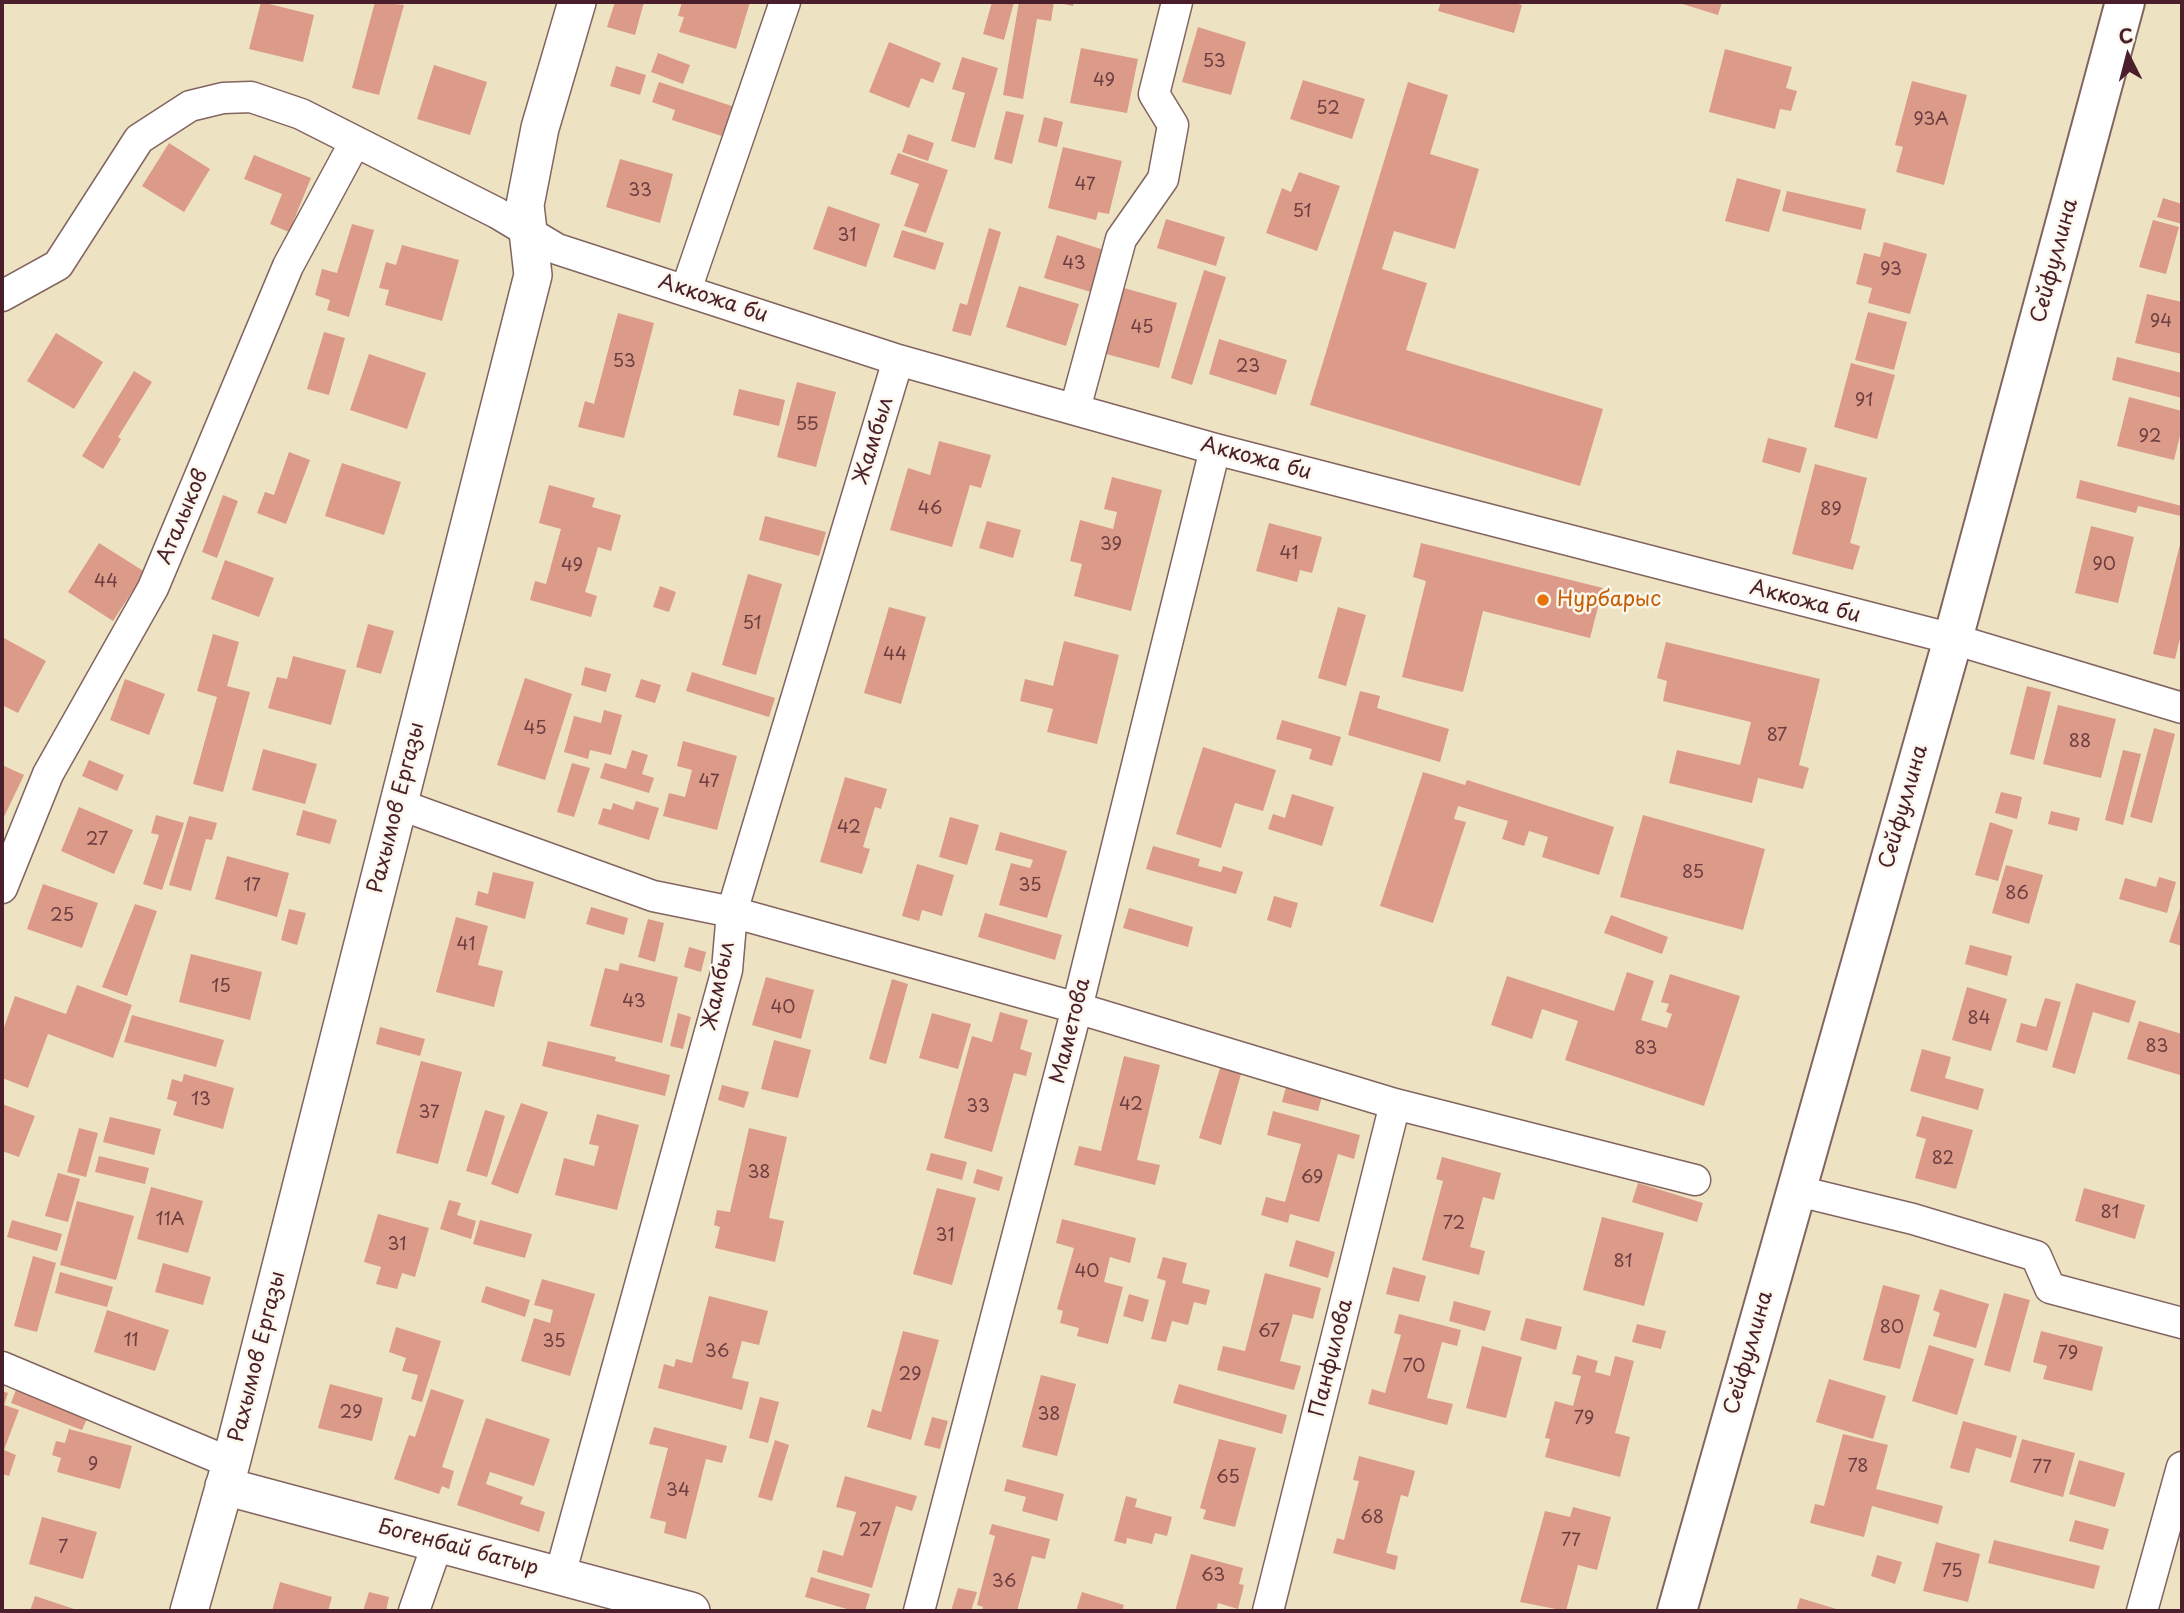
<!DOCTYPE html>
<html>
<head>
<meta charset="utf-8">
<style>
  body { margin:0 }
  #map { position:relative; width:2184px; height:1613px; overflow:hidden; background:#ede3c3; font-family:"Playpen Sans",sans-serif }
  canvas { display:block }
  .frame { position:absolute; inset:0; border:4px solid #4a1f2b; pointer-events:none }
  .north { position:absolute; left:2093px; top:21px; width:70px; height:70px; -webkit-text-stroke:5px #fbf7ec; paint-order:stroke; rotate:354deg; font-size:19px; font-weight:700; line-height:28px; text-align:center; color:#4a1f2b }
  .north::after { content:''; display:block; margin:auto; width:24px; height:32px; background:#4a1f2b; clip-path:polygon(50% 0,100% 100%,50% 72%,0 100%) }
</style>
</head>
<body>
<div id="map">
<canvas width="2184" height="1613"></canvas>
<div class="frame"></div>
<div class="north">С</div>
</div>
<script>
const c = document.querySelector('canvas').getContext('2d');
c.lineJoin = 'round';
function fillPath(path, color) { c.fillStyle = color; c.fill(path, 'evenodd'); }
function strokePath(path, color, width, dash) { c.strokeStyle = color; c.lineWidth = width; c.lineCap = dash ? 'butt' : 'round'; c.setLineDash(dash || []); c.stroke(path); }
function drawText(font, color, halo, rows, align = 'center') {
  c.font = font + ' "Playpen Sans",sans-serif'; c.lineWidth = 5; c.setLineDash([]); c.textBaseline = 'middle'; c.strokeStyle = halo; c.fillStyle = color; for (const [text, x, y, turn = 0] of rows) {
    c.save(); c.translate(x, y); c.rotate((+turn || 0) * Math.PI / 180); c.textAlign = isNaN(turn) ? turn : align; if (halo) c.strokeText(text, 0, 0); c.fillText(text, 0, 0); c.restore();
  }
}
fillPath(new Path2D(`
  M261 2 314 15 303 62 249 49Z
  M375 2 404 5 379 95 352 88Z
  M615 2H644L635 35 607 27Z
  M682 2H750L736 49 679 32 684 17 678 16Z
  M992 2H1014L1004 40 983 34Z
  M1019 2H1054L1051 21 1037 19 1023 99 1003 95Z
  M1054 2H1074L1073 6Z
  M1441 2H1510L1522 5 1514 33 1438 11Z
  M1676 2H1722L1718 15Z
  M1198 27 1246 42 1231 95 1182 82Z
  M889 42 941 63 933 83 921 78 909 108 869 92Z
  M1081 48 1138 59 1127 113 1070 103Z
  M1725 49 1792 67 1786 88 1797 91 1791 111 1780 109 1775 129 1709 112Z
  M658 53 690 65 683 84 651 72Z
  M962 57 998 68 975 148 951 141 965 93 952 89Z
  M434 65 487 82 470 135 417 119Z
  M616 66 646 75 640 95 610 86Z
  M1303 80 1365 99 1352 139 1290 119Z
  M1912 81 1967 95 1944 185 1896 172 1903 147 1895 145Z
  M659 82 735 107 725 137 672 120 675 110 652 102Z
  M1408 82 1448 95 1430 154 1479 169 1455 249 1394 231 1382 269 1427 283 1406 350 1603 409 1580 486 1310 405Z
  M1006 111 1024 115 1012 164 994 159Z
  M1044 117 1063 122 1057 147 1038 142Z
  M908 134 934 143 928 161 902 152Z
  M169 143 210 169 184 212 142 186Z
  M1063 147 1122 161 1109 214 1098 212 1096 220 1048 208Z
  M898 153 948 170 926 233 904 226 919 184 890 174Z
  M254 155 311 178 289 232 270 224 282 194 244 179Z
  M620 159 673 174 660 223 606 207Z
  M1299 172 1340 186 1317 251 1266 233 1282 188 1291 192Z
  M1737 178 1781 190 1769 232 1725 221Z
  M1787 191 1866 209 1861 230 1782 211Z
  M2163 198 2182 204V224L2157 217Z
  M828 206 880 224 866 267 813 249Z
  M1166 219 1225 237 1216 266 1157 248Z
  M2153 220 2179 227 2166 274 2139 267Z
  M352 224 374 230 349 317 327 310 330 300 315 295 322 269 337 273Z
  M989 228 1001 232 971 336 952 331 960 303 967 305Z
  M902 230 944 243 935 270 893 257Z
  M1057 235 1104 250 1091 292 1044 278Z
  M1884 242 1927 254 1910 314 1868 303 1872 288 1856 284 1864 253 1880 257Z
  M402 245 459 260 442 321 385 305 389 290 379 288 386 262 396 265Z
  M1204 270 1226 277 1192 385 1171 378Z
  M1019 286 1079 304 1066 346 1006 327Z
  M1124 288 1177 303 1159 368 1106 354Z
  M2147 294 2182 302V354L2135 343Z
  M1868 312 1907 322 1894 370 1855 360Z
  M618 313 654 323 624 438 578 427 585 401 594 404Z
  M324 332 345 338 329 395 307 389Z
  M56 333 103 362 74 409 27 381Z
  M1219 339 1287 360 1276 395 1209 374Z
  M369 354 426 373 407 429 350 410Z
  M2117 357 2182 373V398L2112 380Z
  M1851 363 1895 375 1877 439 1834 427Z
  M134 371 152 382 118 437 121 439 103 469 82 456Z
  M797 382 836 392 816 467 777 457Z
  M739 389 785 400 779 426 733 415Z
  M2129 397 2182 411V428L2174 460 2117 446Z
  M1768 438 1807 448 1800 473 1762 462Z
  M939 441 991 455 981 488 970 485 952 547 890 530 908 468 930 475Z
  M289 452 310 460 286 524 257 513 265 492 274 495Z
  M342 463 401 482 384 535 325 516Z
  M1815 464 1867 478 1850 543 1860 546 1853 570 1792 554Z
  M1112 477 1162 490 1131 611 1074 596 1082 564 1070 561 1080 520 1113 529 1117 512 1104 509Z
  M2080 480 2182 506 2181 516 2138 506 2136 513 2076 498Z
  M549 485 595 498 592 507 621 515 611 551 598 547 585 592 597 596 591 617 530 600 535 581 546 584 561 529 539 523Z
  M223 495 238 501 217 558 202 552Z
  M765 516 826 532 819 556 759 540Z
  M987 521 1021 530 1013 558 979 548Z
  M1269 523 1322 537 1312 573 1300 570 1297 582 1256 571Z
  M2091 526 2134 537 2118 603 2075 593Z
  M2181 540 2182 630 2175 659 2153 654Z
  M99 543 145 572 113 621 68 592Z
  M1421 543 1603 588 1590 638 1483 611 1463 692 1402 677 1426 581 1413 577Z
  M225 560 274 578 259 617 211 599Z
  M748 574 782 584 756 675 722 665Z
  M660 586 676 592 669 612 653 607Z
  M889 607 926 617 901 704 864 693Z
  M1338 607 1366 615 1346 686 1318 678Z
  M368 624 394 631 381 674 356 667Z
  M213 634 239 642 227 686 250 692 223 792 193 784 217 697 197 691Z
  M2 637 46 661 18 713 2 705Z
  M1064 641 1119 655 1097 744 1047 732 1053 709 1020 701 1025 679 1053 686Z
  M1666 642 1820 679 1799 765 1809 768 1803 789 1758 778 1752 803 1669 783 1677 750 1740 765 1751 722 1663 701 1667 681 1657 678Z
  M293 656 346 670 331 725 268 708 277 677 287 679Z
  M585 667 611 674 606 692 581 685Z
  M692 672 775 698 769 717 686 691Z
  M525 678 572 694 545 780 497 765Z
  M125 679 165 694 149 735 110 720Z
  M641 679 661 685 655 703 635 697Z
  M2027 686 2051 692 2034 760 2010 754Z
  M1360 691 1380 696 1377 708 1449 729 1440 762 1348 735Z
  M2058 705 2116 719 2101 778 2043 764Z
  M604 710 622 715 611 755 590 750 588 759 564 752 574 716 601 723Z
  M1282 720 1341 737 1332 766 1309 759 1312 749 1276 739Z
  M2154 728 2175 734 2152 823 2130 817Z
  M683 741 737 756 717 830 663 816 669 793 685 797 692 770 677 766Z
  M1203 747 1276 770 1263 811 1235 803 1221 848 1176 834Z
  M263 749 317 764 305 804 252 790Z
  M632 750 648 755 642 774 654 778 649 793 600 778 605 763 626 769Z
  M2123 750 2141 754 2123 825 2105 820Z
  M89 760 124 775 117 791 82 776Z
  M572 763 590 768 574 817 557 812Z
  M2 765 24 775 2 821Z
  M1423 772 1465 785 1467 780 1614 827 1599 875 1542 857 1548 837 1529 831 1524 846 1502 839 1508 821 1458 806 1454 819 1466 822 1433 923 1380 906Z
  M845 777 887 789 881 809 875 807 863 847 870 849 862 874 820 862Z
  M2001 792 2022 797 2017 819 1995 813Z
  M1292 794 1334 807 1322 846 1268 829 1273 814 1285 818Z
  M636 801 659 808 649 840 598 824 603 808 611 810 613 803 633 810Z
  M79 807 133 830 114 874 61 851Z
  M303 810 337 820 330 844 296 835Z
  M2051 811 2080 818 2077 831 2048 824Z
  M156 815 184 823 162 890 143 884 159 835 151 833Z
  M1643 815 1765 849 1743 930 1620 897Z
  M189 816 217 823 212 840 206 839 191 891 169 885Z
  M950 817 979 825 967 865 939 857Z
  M1990 822 2013 830 1998 881 1975 875Z
  M1000 832 1067 851 1047 918 999 905 1011 863 1030 868 1033 860 995 850Z
  M1153 846 1200 859 1198 866 1221 872 1223 866 1243 872 1236 894 1146 869Z
  M227 856 289 873 277 917 215 899Z
  M917 864 954 875 942 916 922 910 919 921 902 916Z
  M2006 865 2043 875 2029 924 1992 913Z
  M493 872 534 882 525 919 475 905 478 891 488 894Z
  M2159 877 2176 882 2167 913 2119 899 2125 878 2156 887Z
  M43 884 98 903 82 948 27 929Z
  M1274 896 1298 903 1291 928 1267 920Z
  M2182 903V946L2169 942Z
  M135 904 157 911 127 996 102 987Z
  M591 907 628 918 624 935 586 924Z
  M1129 908 1193 927 1188 947 1123 928Z
  M289 909 306 913 297 945 281 940Z
  M985 913 1062 935 1055 960 978 937Z
  M1611 915 1668 937 1662 954 1604 933Z
  M456 917 488 926 478 965 503 971 494 1007 436 992Z
  M648 919 664 923 655 962 638 957Z
  M1970 945 2012 956 2007 976 1965 964Z
  M689 947 706 952 701 972 684 967Z
  M191 954 262 972 250 1020 179 1002Z
  M620 963 678 977 662 1043 590 1026 605 968 618 971Z
  M1627 972 1654 981 1641 1020 1667 1028 1672 1014 1666 1012 1669 1004 1661 1002 1670 974 1740 996 1704 1106 1565 1060 1578 1021 1542 1009 1532 1039 1491 1025 1507 976 1614 1011Z
  M766 977 814 990 801 1039 752 1025Z
  M892 979 908 984 886 1064 869 1059Z
  M2076 983 2136 1001 2129 1023 2093 1012 2075 1074 2052 1067Z
  M77 985 132 1005 113 1058 48 1034 28 1088 2 1078V1033L15 996 66 1014Z
  M1967 987 2007 999 1991 1051 1952 1040Z
  M2045 998 2061 1002 2047 1051 2016 1042 2021 1023 2036 1027Z
  M1000 1012 1028 1020 1020 1049 1032 1053 1026 1076 1014 1073 992 1152 944 1138 972 1036 992 1042Z
  M678 1013 691 1017 683 1049 670 1046Z
  M932 1013 971 1024 958 1069 919 1058Z
  M132 1015 224 1040 216 1067 124 1042Z
  M2139 1021 2182 1034 2180 1075 2127 1059Z
  M380 1027 425 1039 420 1056 376 1044Z
  M774 1040 811 1050 798 1098 761 1089Z
  M548 1041 616 1057 615 1061 670 1075 665 1096 542 1066Z
  M1922 1049 1951 1057 1945 1078 1984 1089 1978 1110 1910 1091Z
  M1124 1056 1160 1065 1137 1160 1160 1165 1155 1185 1074 1165 1079 1146 1101 1151Z
  M421 1061 462 1072 438 1164 396 1153Z
  M1220 1068 1241 1074 1221 1145 1199 1138Z
  M184 1074 234 1088 223 1129 173 1115 177 1102 167 1099 172 1079 182 1082Z
  M1287 1083 1323 1093 1318 1111 1282 1102Z
  M722 1085 749 1092 744 1108 718 1100Z
  M521 1103 548 1112 518 1194 491 1184Z
  M2 1104 35 1116 19 1157 2 1151Z
  M485 1110 505 1116 487 1177 466 1171Z
  M1273 1111 1360 1135 1354 1159 1338 1154 1319 1222 1290 1214 1288 1223 1261 1215 1266 1197 1285 1202 1301 1144 1267 1135Z
  M597 1114 639 1125 617 1210 555 1195 564 1158 594 1166 599 1146 589 1144Z
  M1922 1116 1973 1130 1956 1189 1915 1178 1926 1139 1916 1136Z
  M110 1117 161 1129 154 1155 103 1142Z
  M79 1128 98 1133 86 1177 67 1172Z
  M749 1128 787 1137 769 1218 784 1221 775 1262 715 1248 720 1227 714 1225 717 1210 730 1212Z
  M931 1153 967 1162 962 1180 926 1170Z
  M99 1156 149 1168 145 1184 95 1172Z
  M1442 1157 1501 1173 1494 1200 1483 1197 1470 1247 1485 1251 1479 1275 1422 1260 1443 1181 1436 1179Z
  M977 1169 1003 1177 999 1191 973 1183Z
  M58 1173 80 1179 68 1222 45 1216Z
  M1638 1183 1703 1203 1697 1222 1632 1202Z
  M151 1187 203 1201 188 1253 137 1239Z
  M937 1188 976 1198 952 1285 913 1274Z
  M2084 1188 2145 1205 2135 1239 2075 1221Z
  M449 1200 461 1203 457 1215 476 1221 471 1239 440 1229Z
  M77 1201 134 1216 116 1280 60 1265Z
  M378 1214 429 1228 415 1277 402 1273 397 1289 376 1284 381 1267 364 1262Z
  M1602 1217 1664 1233 1644 1306 1583 1290Z
  M1062 1219 1136 1238 1130 1263 1110 1257 1104 1282 1123 1287 1108 1344 1077 1336 1079 1328 1060 1323 1063 1311 1057 1309 1074 1248 1056 1243Z
  M12 1220 62 1234 57 1251 7 1237Z
  M480 1220 532 1234 525 1258 473 1244Z
  M1296 1240 1335 1252 1328 1278 1289 1266Z
  M33 1256 56 1263 37 1332 14 1326Z
  M1163 1257 1187 1263 1182 1283 1210 1290 1206 1305 1194 1302 1188 1325 1172 1321 1166 1342 1151 1339 1166 1281 1157 1278Z
  M163 1263 211 1277 203 1305 155 1292Z
  M1393 1267 1426 1276 1419 1302 1386 1294Z
  M60 1272 113 1287 107 1307 55 1293Z
  M1265 1273 1321 1288 1313 1319 1293 1314 1280 1361 1301 1366 1294 1390 1217 1370 1223 1346 1245 1351Z
  M542 1279 595 1294 570 1376 521 1361 534 1318 550 1323 553 1310 534 1305Z
  M1883 1285 1920 1295 1900 1369 1863 1360Z
  M486 1286 530 1300 525 1317 481 1302Z
  M1940 1289 1989 1304 1976 1348 1933 1336 1940 1313 1933 1310Z
  M2004 1293 2030 1300 2010 1372 1984 1365Z
  M1129 1294 1149 1300 1143 1322 1123 1316Z
  M709 1296 768 1311 759 1345 742 1341 732 1378 749 1382 742 1410 658 1388 664 1364 674 1367 676 1359 692 1363Z
  M1454 1301 1491 1311 1485 1331 1449 1321Z
  M107 1310 169 1330 155 1371 94 1352Z
  M1399 1314 1461 1330 1457 1346 1442 1342 1427 1398 1453 1404 1447 1425 1368 1404 1372 1389 1385 1393 1401 1335 1394 1333Z
  M1526 1318 1562 1327 1556 1350 1520 1340Z
  M1637 1324 1666 1331 1661 1349 1632 1342Z
  M396 1327 441 1341 422 1402 411 1399 418 1375 402 1371 406 1358 389 1352Z
  M903 1331 939 1340 911 1440 867 1427 872 1409 881 1412Z
  M2041 1331 2103 1347 2092 1391 2043 1379 2047 1366 2033 1362Z
  M1929 1345 1974 1359 1957 1415 1912 1401Z
  M1482 1346 1522 1357 1506 1418 1466 1408Z
  M1577 1355 1598 1361 1595 1372 1610 1376 1615 1356 1634 1361 1615 1433 1630 1437 1620 1477 1545 1457 1550 1439 1545 1438 1555 1401 1573 1406 1581 1376 1572 1374Z
  M1041 1375 1076 1384 1057 1456 1022 1447Z
  M1829 1379 1886 1396 1873 1439 1816 1422Z
  M330 1384 383 1398 372 1441 318 1428Z
  M1179 1384 1287 1415 1282 1434 1173 1403Z
  M17 1387 89 1414 82 1430 11 1403Z
  M431 1389 464 1400 442 1467 454 1471 449 1489 442 1486 439 1494 394 1479 409 1435 415 1437Z
  M2 1391 8 1393 4 1405 19 1410 4 1450 16 1455 9 1476 2 1474Z
  M760 1397 779 1402 768 1443 749 1438Z
  M932 1417 948 1421 940 1449 924 1445Z
  M486 1418 550 1439 534 1486 490 1472 486 1484 523 1497 520 1504 545 1512 539 1532 457 1505Z
  M1963 1421 2017 1436 2011 1458 1976 1448 1969 1473 1950 1468Z
  M654 1427 727 1446 722 1463 706 1459 686 1539 664 1533 666 1522 650 1518 668 1448 649 1444Z
  M69 1429 132 1446 120 1489 57 1472 61 1458 52 1455 56 1441 65 1443Z
  M1843 1434 1888 1445 1876 1489 1943 1506 1938 1524 1872 1506 1864 1537 1810 1523 1815 1504 1824 1506Z
  M1219 1439 1256 1448 1235 1527 1203 1519 1206 1510 1200 1508Z
  M2022 1439 2075 1453 2063 1497 2010 1482Z
  M775 1440 789 1445 772 1501 758 1497Z
  M1359 1456 1415 1471 1408 1497 1401 1495 1386 1553 1398 1556 1395 1570 1333 1553 1337 1538 1344 1540 1359 1481 1353 1480Z
  M2079 1460 2125 1473 2115 1507 2069 1494Z
  M845 1476 917 1496 912 1511 896 1506 872 1588 817 1572 823 1550 843 1556 856 1512 836 1507Z
  M1007 1479 1064 1494 1057 1521 1022 1511 1026 1497 1004 1491Z
  M1126 1496 1137 1499 1135 1507 1172 1517 1167 1536 1155 1533 1152 1544 1127 1538 1126 1544 1114 1541Z
  M1573 1507 1611 1517 1597 1570 1578 1565 1566 1611 1520 1602 1545 1511 1570 1517Z
  M42 1517 97 1532 83 1579 29 1564Z
  M2075 1520 2109 1529 2103 1550 2069 1541Z
  M992 1524 1050 1539 1045 1559 1032 1556 1017 1611H982L983 1607 977 1605 995 1536 989 1534Z
  M1994 1540 2100 1566 2094 1589 1988 1563Z
  M1936 1542 1980 1554 1968 1602 1923 1591Z
  M1191 1554 1243 1568 1239 1584 1244 1585 1238 1609 1218 1603 1216 1611H1175Z
  M1877 1555 1902 1562 1895 1584 1871 1576Z
  M811 1577 870 1594 865 1611H854L805 1597Z
  M280 1582 332 1597 328 1611H272Z
  M958 1588 977 1592 971 1611H951Z
  M369 1592 389 1597 386 1611H363Z
  M1082 1592 1124 1605 1122 1611H1076Z
  M35 1596 80 1611H30Z
  M1800 1598 1843 1611H1796Z`), '#db9b88');
const minor = new Path2D(`
  M686 290 785 2
  M2 296 58 265 139 139 190 106 223 98 251 97 301 114 497 213 557 249 898 360 1215 449 1953 639 2182 708
  M1075 409 1121 239 1163 179 1173 125 1154 94 1177 2
  M398 804 653 896 732 912 1077 1008 1395 1104 1695 1180
  M2 888 48 774 153 588 288 266 355 142
  M1794 1190 1913 1219 2036 1256 2050 1288 2182 1323
  M2 1367 231 1463
  M560 1575 727 970 732 912 898 360
  M414 1611 438 1542
  M919 1611 1077 1008 1215 449
  M1268 1611 1395 1104
  M2142 1611 2182 1467`);
const tertiary = new Path2D(`
  M224 1486 691 1611
  M189 1611 231 1463 533 275 525 205 540 128 577 2`);
const secondary = new Path2D(`
  M1677 1611 1953 639 2125 2`);
strokePath(minor, '#836460', 33);
strokePath(tertiary, '#836460', 40);
strokePath(secondary, '#836460', 42);
strokePath(minor, '#fff', 30);
strokePath(tertiary, '#fff', 37);
strokePath(secondary, '#fff', 38);
for (const [x, y, r, color] of [
  [1543,600,7,"#e8710a"]
]) { const dot = new Path2D(); dot.arc(x, y, r, 0, 2 * Math.PI); c.fillStyle = color; c.fill(dot); strokePath(dot, '#fbf7ec', 2.5); }
drawText('18px', '#6e3e42', null, [
  ["53",1214,62],
  ["49",1104,81],
  ["52",1328,109],
  ["93А",1931,120],
  ["47",1085,185],
  ["33",640,191],
  ["51",1302,212],
  ["31",847,236],
  ["43",1074,264],
  ["93",1891,270],
  ["94",2161,322],
  ["45",1142,328],
  ["53",624,362],
  ["23",1248,367],
  ["91",1864,401],
  ["55",807,425],
  ["92",2150,437],
  ["46",930,509],
  ["89",1831,510],
  ["39",1111,545],
  ["41",1289,554],
  ["90",2104,565],
  ["49",572,566],
  ["44",106,582],
  ["51",752,624],
  ["44",895,655],
  ["45",535,729],
  ["87",1777,736],
  ["88",2080,742],
  ["47",709,782],
  ["42",849,828],
  ["27",97,840],
  ["85",1693,873],
  ["17",252,886],
  ["35",1030,886],
  ["86",2017,894],
  ["25",62,916],
  ["41",466,945],
  ["15",221,987],
  ["43",634,1002],
  ["40",783,1008],
  ["84",1979,1019],
  ["83",2157,1047],
  ["83",1646,1049],
  ["13",201,1100],
  ["42",1131,1105],
  ["33",978,1107],
  ["37",429,1113],
  ["82",1943,1159],
  ["38",759,1173],
  ["69",1312,1178],
  ["81",2110,1213],
  ["11А",170,1220],
  ["72",1454,1224],
  ["31",945,1236],
  ["31",397,1245],
  ["81",1623,1262],
  ["40",1087,1272],
  ["80",1892,1328],
  ["67",1269,1332],
  ["11",131,1341],
  ["35",554,1342],
  ["36",717,1352],
  ["79",2068,1354],
  ["70",1414,1367],
  ["29",910,1375],
  ["29",351,1413],
  ["38",1049,1415],
  ["79",1584,1419],
  ["9",93,1465],
  ["78",1858,1467],
  ["77",2042,1468],
  ["65",1228,1478],
  ["34",678,1491],
  ["68",1372,1518],
  ["27",870,1531],
  ["77",1571,1541],
  ["7",63,1548],
  ["75",1952,1572],
  ["63",1213,1576],
  ["36",1004,1582]
]);
drawText('21px', '#4a1f2b', '#fbf7ec', [
  ["Сейфуллина",2055,261,-75],
  ["Аккожа би",713,299,18],
  ["Жамбыл",874,441,-73],
  ["Аккожа би",1256,459,15],
  ["Аталыков",183,517,-67],
  ["Аккожа би",1805,602,15],
  ["Сейфуллина",1904,807,-74],
  ["Рахымов Ергазы",397,808,-76],
  ["Жамбыл",719,986,-78],
  ["Маметова",1071,1031,-76],
  ["Сейфуллина",1749,1353,-74],
  ["Рахымов Ергазы",258,1357,-76],
  ["Панфилова",1332,1358,-76],
  ["Богенбай батыр",458,1548,15]
]);
drawText('21px', '#c56008', '#fbf7ec', [
  ["Нурбарыс",1557,600]
], 'left');
</script>
</body>
</html>
